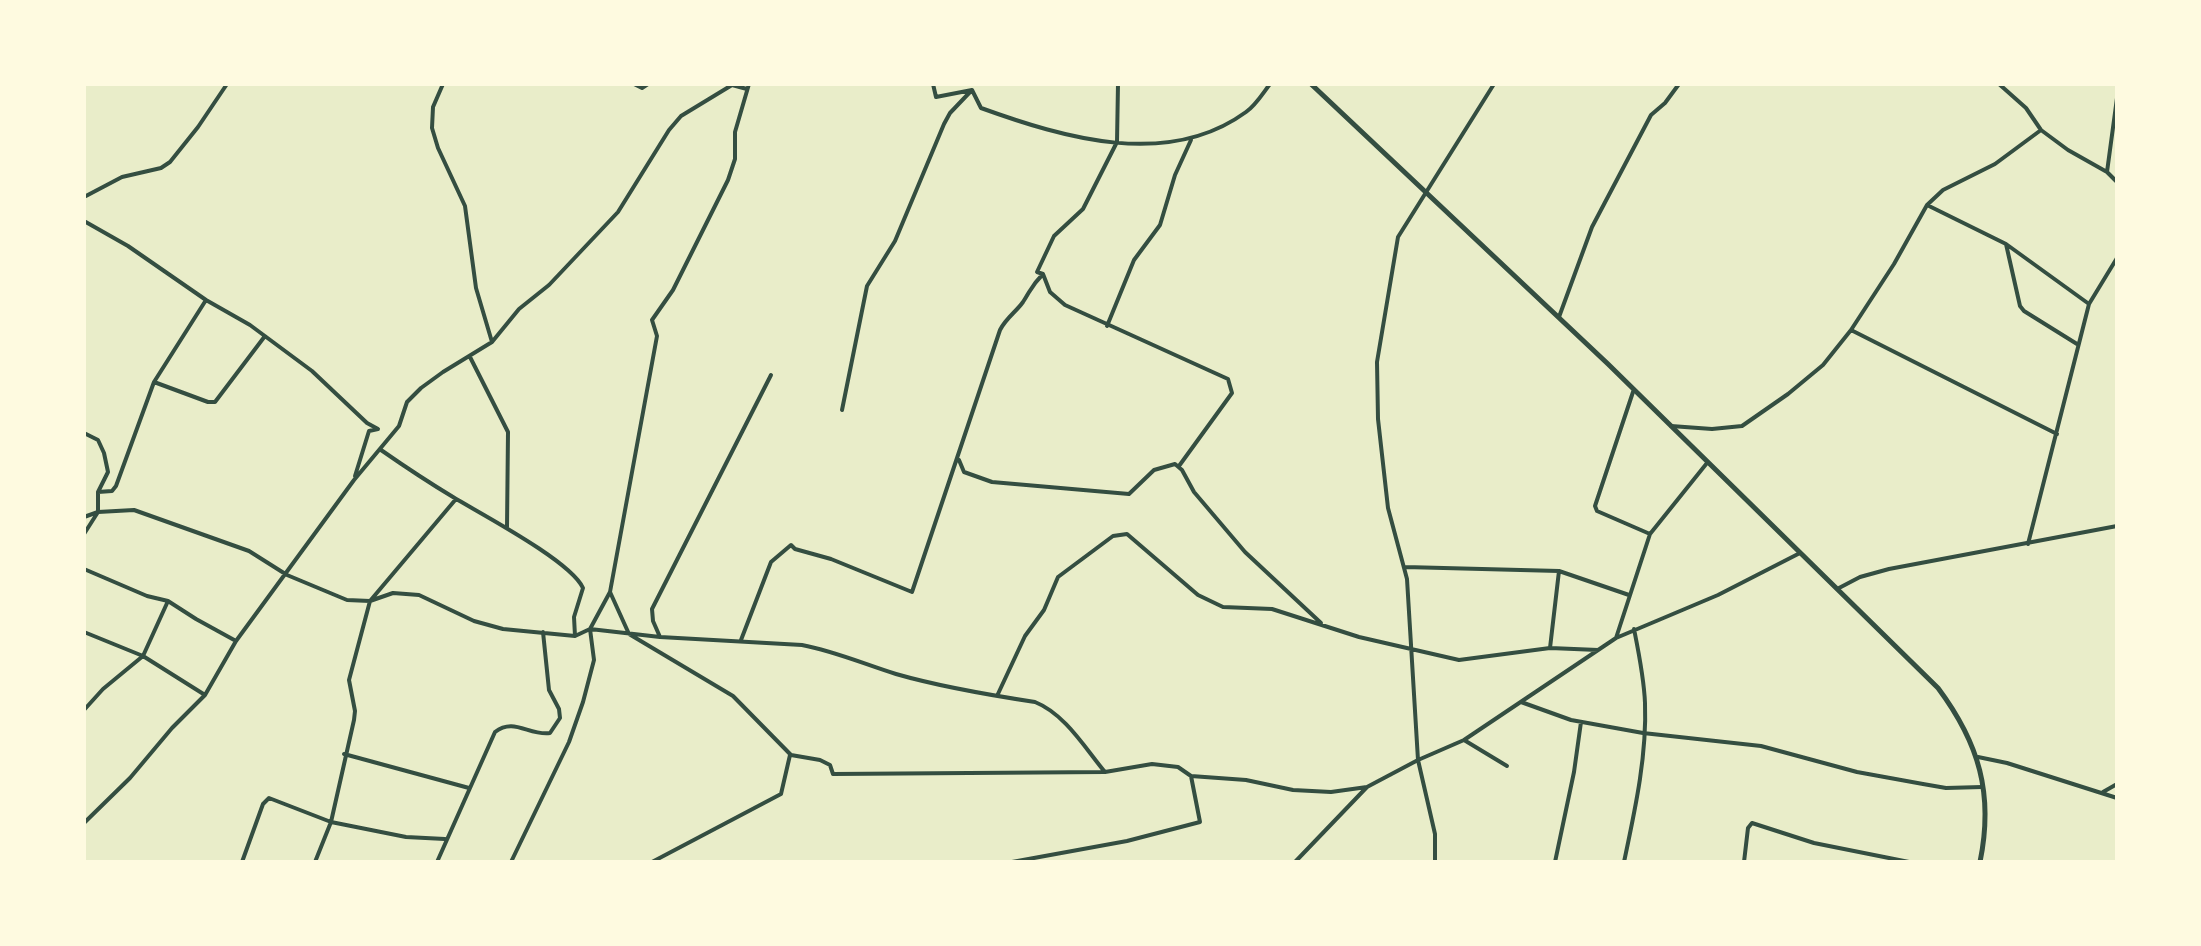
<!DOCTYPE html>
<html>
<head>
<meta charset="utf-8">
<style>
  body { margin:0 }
  #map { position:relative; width:2201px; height:946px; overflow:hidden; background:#e9edc9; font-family:"Open Sans",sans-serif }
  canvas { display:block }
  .frame { position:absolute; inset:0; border:86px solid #fefae0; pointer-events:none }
</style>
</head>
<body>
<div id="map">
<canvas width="2201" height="946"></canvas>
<div class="frame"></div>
</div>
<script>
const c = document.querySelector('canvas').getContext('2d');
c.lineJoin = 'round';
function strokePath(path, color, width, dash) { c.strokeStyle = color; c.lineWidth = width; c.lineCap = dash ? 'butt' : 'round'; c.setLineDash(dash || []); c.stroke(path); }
strokePath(new Path2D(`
  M443 84 433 107 432 128 438 148 465 206 476 288 492 342
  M634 84 642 88 648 84
  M933 84 936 97 972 90 981 108C1064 138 1168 169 1246 112 1256 105 1263 93 1270 84
  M1999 84 2026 108 2041 130 2068 150 2107 172 2117 182
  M2107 172 2117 98
  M84 197 122 177 161 168 170 162 198 127 227 84
  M1927 205 2006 244 2089 304
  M84 221 128 246 206 300 250 325 312 371 367 423 378 429 369 431 355 476
  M2006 244 2020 306 2024 311 2077 344
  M1043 274 1050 292 1065 305 1228 379 1232 393 1179 466
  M1559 317 1592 227 1651 115 1665 103 1679 84
  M1107 326 1134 260 1160 225 1175 175 1191 140
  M1851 330 2057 434
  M470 357 508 432 507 527
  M154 382 208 402H215L265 336
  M1633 392 1595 506 1597 511 1650 534
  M842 410 867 286 895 241 944 124 950 113 971 91
  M1671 426 1712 429 1742 426 1788 394 1823 365 1851 330 1894 264 1927 205 1943 190 1995 164 2041 130
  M84 433 98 440 104 453 108 472 98 492V512L84 534
  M381 450C404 466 428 482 453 497 481 514 571 561 583 588L574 617 575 636
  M959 460 964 472 992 482 1129 494 1154 470 1175 464 1182 470 1194 492 1245 552 1321 623
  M98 492 112 491 116 486 154 382 206 300
  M84 517 98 512 134 510 249 551 287 575 347 600 370 601 456 499
  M2028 544 2089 304 2117 258
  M1405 567 1559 571 1629 595
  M84 569 147 596 168 601 196 619 236 641
  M1839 588 1860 577 1889 569 2117 526
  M610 592 629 634 733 696 791 755 820 760 830 765 833 774 1105 772 1152 764 1178 767 1191 776 1246 780 1293 790 1331 792 1367 787
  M84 632 143 656 205 695
  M660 637 653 621 652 609 771 375
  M1616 638 1650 534 1707 463
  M741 640 771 562 791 545 795 549 831 559 912 592 1000 330C1006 318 1016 312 1023 302 1031 290 1031 286 1043 274L1037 272 1054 236 1083 209 1117 142 1118 84
  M1550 648 1559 571
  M997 696 1025 636 1044 610 1058 577 1113 536 1127 534 1198 595 1223 607 1272 609 1359 637 1459 660 1550 648 1598 650
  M1521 702 1571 720 1643 733 1761 746 1857 772 1923 784 1946 788 1982 787
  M84 710 103 689 143 656 168 601
  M1464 740 1507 766
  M344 754 469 788
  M1978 757 2007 763 2117 798
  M2103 792 2117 784
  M84 823 130 778 172 728 205 695 236 641 354 480 399 426 407 402 421 388 443 372 492 342 519 309 549 285 618 212 669 130 681 116 732 85 747 89
  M242 862 263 804 269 798 331 822 406 837 445 839
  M315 862 331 822 354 720 355 711 349 680 370 601 393 593 419 595 474 621 503 629 575 636 590 629 660 637 802 645C834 651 864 664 896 674 941 687 989 695 1035 702 1065 714 1085 748 1105 772
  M437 862 495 732C514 717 529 736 550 733L560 718 559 709 549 690 543 632
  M511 862 569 742 583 702 594 660 590 629 610 592 657 336 652 320 673 290 728 180 735 159V132L749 84
  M652 862 781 794 790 755
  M1012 862 1127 841 1200 822 1191 776
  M1295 862 1367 787 1418 760 1464 740 1616 638 1718 595 1800 553
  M1435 862V834L1418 760 1407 579 1388 508 1378 419 1377 362 1398 237 1494 84
  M1555 862 1574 772 1581 722
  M1624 862C1635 810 1647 756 1645 703 1644 678 1639 654 1634 629
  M1744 862 1748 828 1752 823 1814 843 1909 862`), '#344e41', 4);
strokePath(new Path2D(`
  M1311 84 1608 364 1938 688C1979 743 1994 794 1980 862`), '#344e41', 5);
</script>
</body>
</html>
